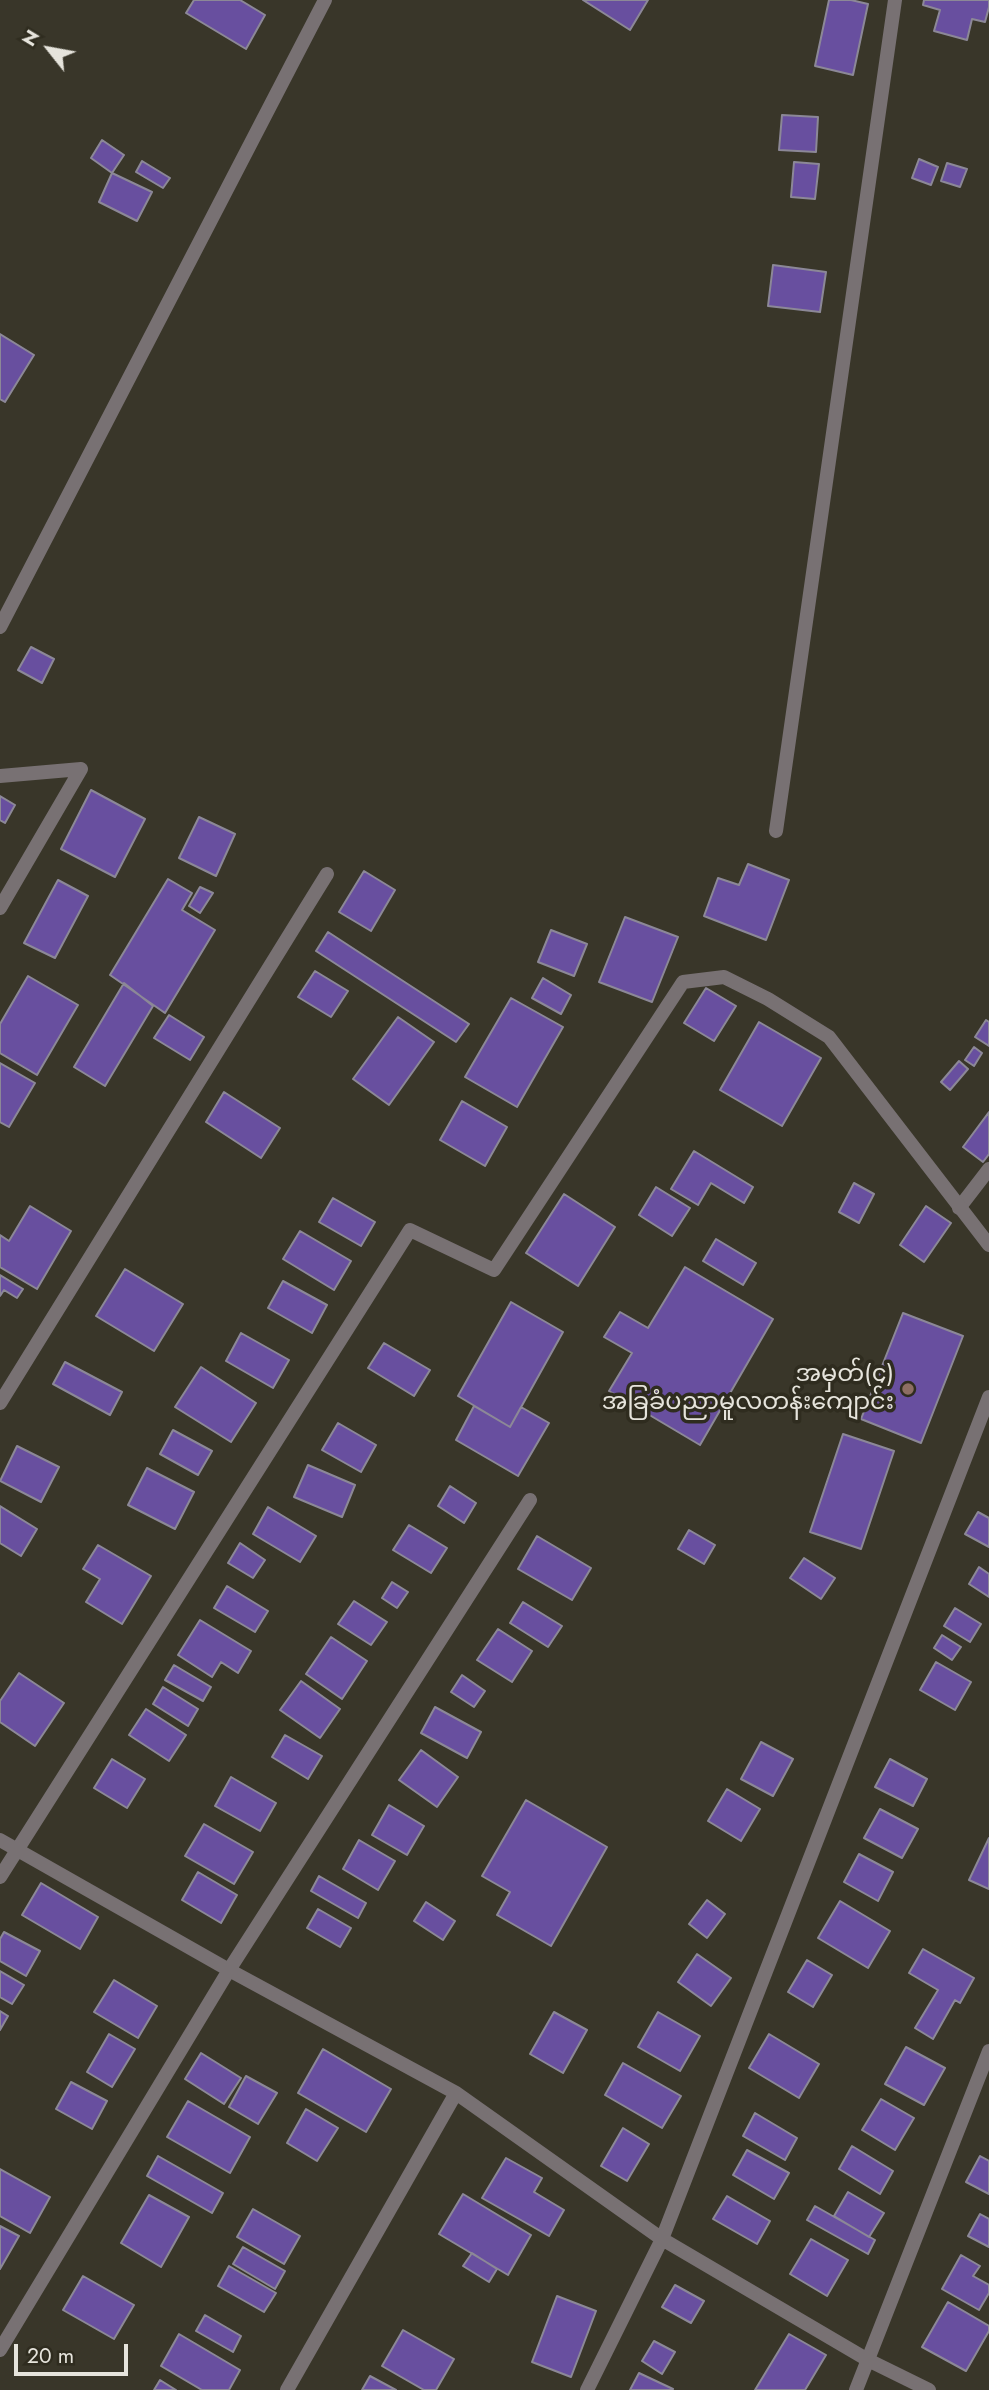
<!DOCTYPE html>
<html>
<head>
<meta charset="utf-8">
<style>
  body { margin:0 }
  #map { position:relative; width:989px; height:2390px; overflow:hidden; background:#393629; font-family:Jost,sans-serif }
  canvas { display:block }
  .north { position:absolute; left:14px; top:14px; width:70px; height:70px; -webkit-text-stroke:5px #2f2c1f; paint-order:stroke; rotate:301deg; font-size:19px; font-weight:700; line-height:28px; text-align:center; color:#e6e4dc }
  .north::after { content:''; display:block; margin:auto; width:24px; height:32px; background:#e6e4dc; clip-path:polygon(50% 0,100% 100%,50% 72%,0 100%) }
  .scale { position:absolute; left:14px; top:2344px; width:114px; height:32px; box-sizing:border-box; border:4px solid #e6e4dc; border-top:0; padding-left:9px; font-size:21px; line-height:24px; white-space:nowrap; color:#e6e4dc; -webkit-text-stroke:5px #2f2c1f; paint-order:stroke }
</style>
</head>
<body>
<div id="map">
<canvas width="989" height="2390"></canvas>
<div class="north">N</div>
<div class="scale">20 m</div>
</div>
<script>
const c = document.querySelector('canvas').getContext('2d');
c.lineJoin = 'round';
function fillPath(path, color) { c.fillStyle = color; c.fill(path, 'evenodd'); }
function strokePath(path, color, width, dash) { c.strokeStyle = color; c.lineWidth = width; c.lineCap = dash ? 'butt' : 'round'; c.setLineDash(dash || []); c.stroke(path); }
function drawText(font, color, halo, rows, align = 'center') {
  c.font = font + ' Jost,"Noto Sans Myanmar",sans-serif'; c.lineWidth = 7; c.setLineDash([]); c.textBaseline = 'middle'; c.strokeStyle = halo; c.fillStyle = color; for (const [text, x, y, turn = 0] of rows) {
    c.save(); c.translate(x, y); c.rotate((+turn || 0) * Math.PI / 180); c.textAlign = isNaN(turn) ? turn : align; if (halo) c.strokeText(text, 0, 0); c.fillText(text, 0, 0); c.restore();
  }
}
const building = new Path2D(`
  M194 0H240L265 15 246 49 186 13Z
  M583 0H648L630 30Z
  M829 0H851L868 4 853 75 815 66Z
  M924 0H989V7L985 22 972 19 967 40 934 31 940 10 923 5Z
  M782 115 818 117 816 152 779 150Z
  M102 140 124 155 112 173 91 158Z
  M919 159 938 167 931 185 912 178Z
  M142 161 170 178 163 188 136 172Z
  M794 162 819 164 815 199 791 197Z
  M947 163 967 169 960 187 941 181Z
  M112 173 152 192 137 221 99 202Z
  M773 265 826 272 820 312 768 306Z
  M0 334 34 355 5 402 0 399Z
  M31 647 54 659 42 683 18 670Z
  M91 790 145 819 115 877 61 849Z
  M0 796 15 805 5 823 0 820Z
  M199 817 235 834 216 876 179 858Z
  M748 864 789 880 766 940 704 916 718 878 739 885Z
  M364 871 395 890 371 931 339 912Z
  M168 879 192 893 182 910 215 930 165 1013 110 975Z
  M58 880 88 896 55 958 24 943Z
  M200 887 213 893 200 913 189 906Z
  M625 917 678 937 652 1002 599 982Z
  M551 930 587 944 574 976 538 962Z
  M328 932 469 1024 456 1042 316 951Z
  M315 971 348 991 331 1017 298 997Z
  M28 976 78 1005 37 1075 0 1053V1024Z
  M543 978 571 995 561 1014 532 998Z
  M124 983 153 1006 105 1086 74 1067Z
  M706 988 736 1006 714 1041 684 1023Z
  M511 998 563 1027 517 1107 465 1077Z
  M169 1015 204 1037 190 1060 154 1038Z
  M398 1017 434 1042 389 1105 353 1079Z
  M986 1020 989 1022V1046L975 1037Z
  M759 1022 821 1058 782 1126 720 1090Z
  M974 1047 982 1053 974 1066 965 1060Z
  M959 1061 968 1069 950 1090 941 1082Z
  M0 1063 35 1083 9 1127 0 1122Z
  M224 1092 280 1128 261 1158 206 1122Z
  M462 1101 507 1127 485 1166 440 1140Z
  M989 1112V1154L983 1162 963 1147Z
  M694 1151 753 1187 744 1203 711 1183 698 1205 671 1189Z
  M854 1183 874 1194 859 1223 839 1212Z
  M656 1187 690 1208 672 1236 639 1215Z
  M564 1194 615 1227 578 1286 526 1253Z
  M333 1198 375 1222 361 1246 319 1222Z
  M30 1206 71 1231 37 1289 0 1267V1235L9 1241Z
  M926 1206 951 1223 924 1262 900 1245Z
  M300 1231 351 1261 334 1290 283 1259Z
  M716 1239 756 1263 743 1285 703 1261Z
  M685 1267 773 1319 700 1445 609 1391 632 1353 604 1337 620 1312 648 1328Z
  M125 1269 183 1304 154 1351 96 1316Z
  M0 1275 23 1289 17 1298 4 1290 0 1296Z
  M283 1281 327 1305 312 1333 268 1308Z
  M511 1302 563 1332 510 1427 458 1396Z
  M903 1313 963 1336 921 1443 861 1419Z
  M241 1333 289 1360 273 1388 226 1361Z
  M384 1343 430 1370 414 1396 368 1368Z
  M65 1362 122 1392 110 1415 53 1384Z
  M201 1367 256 1403 231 1442 175 1407Z
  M474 1406 510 1427 521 1407 549 1423 518 1476 456 1440Z
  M338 1423 376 1445 361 1472 322 1450Z
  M173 1430 212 1451 198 1475 160 1454Z
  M843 1434 894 1451 861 1549 810 1532Z
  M17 1446 59 1467 41 1502 0 1481Z
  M308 1465 355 1485 342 1517 294 1497Z
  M147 1468 194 1492 175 1529 128 1505Z
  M450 1486 476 1503 464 1523 438 1506Z
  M0 1506 37 1529 21 1556 0 1543Z
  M268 1507 316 1536 300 1562 253 1534Z
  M978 1512 989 1518V1547L965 1534Z
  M409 1525 447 1548 431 1573 393 1550Z
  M689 1530 715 1545 704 1564 678 1549Z
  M537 1536 591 1568 572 1600 518 1569Z
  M240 1543 265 1560 253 1578 228 1563Z
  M98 1545 151 1576 122 1624 86 1602 100 1579 83 1569Z
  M804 1558 835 1578 821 1599 790 1578Z
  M979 1567 989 1574V1597L969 1584Z
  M392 1582 408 1592 397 1608 382 1598Z
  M227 1586 268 1611 255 1632 214 1608Z
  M354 1601 387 1622 371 1645 338 1624Z
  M523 1602 562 1626 548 1647 510 1623Z
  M955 1608 981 1624 970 1642 944 1626Z
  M200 1620 251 1651 238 1673 221 1662 212 1677 178 1655Z
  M498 1629 532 1651 512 1682 477 1660Z
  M942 1635 961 1647 952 1660 934 1648Z
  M331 1637 367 1661 342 1699 306 1674Z
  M936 1662 971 1682 955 1710 920 1690Z
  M174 1665 211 1687 203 1701 165 1680Z
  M19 1673 64 1703 35 1746 0 1722V1701Z
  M462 1675 485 1691 474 1707 451 1692Z
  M301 1681 340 1709 320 1738 280 1710Z
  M163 1687 198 1709 188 1726 153 1704Z
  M435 1707 481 1732 467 1758 421 1733Z
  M146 1709 186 1735 169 1761 129 1735Z
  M285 1735 322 1756 308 1779 272 1757Z
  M761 1742 793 1759 773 1796 741 1779Z
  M421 1750 458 1777 437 1807 399 1780Z
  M112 1759 145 1779 127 1808 94 1788Z
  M890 1759 927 1779 913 1806 875 1787Z
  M231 1777 276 1803 260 1831 215 1806Z
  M727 1789 760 1809 741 1841 708 1821Z
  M526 1800 607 1847 551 1946 497 1915 510 1892 482 1876Z
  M389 1805 424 1826 407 1855 372 1835Z
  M880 1809 918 1829 902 1858 864 1838Z
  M204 1824 253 1852 234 1884 185 1856Z
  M989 1838V1889L969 1880Z
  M359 1840 395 1861 378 1890 343 1869Z
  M859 1854 893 1872 878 1901 844 1882Z
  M198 1872 237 1895 221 1923 182 1900Z
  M319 1876 366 1903 358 1918 311 1891Z
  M41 1883 98 1917 80 1949 22 1915Z
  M707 1900 725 1914 707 1938 689 1924Z
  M840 1901 890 1931 868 1968 818 1938Z
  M426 1902 455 1921 443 1940 414 1921Z
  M318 1909 351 1928 340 1947 307 1928Z
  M4 1932 40 1951 26 1976 0 1961V1939Z
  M923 1949 974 1978 960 2003 955 2000 933 2039 915 2028 938 1990 909 1973Z
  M697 1954 731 1978 711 2006 678 1982Z
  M807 1960 832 1975 813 2007 788 1992Z
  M0 1971 24 1985 12 2004 0 1997Z
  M114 1980 157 2006 138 2038 94 2012Z
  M0 2011 8 2016 0 2030Z
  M554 2012 587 2030 563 2073 530 2054Z
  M658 2012 700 2036 680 2071 638 2047Z
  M109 2034 135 2049 112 2087 87 2072Z
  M769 2034 819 2064 799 2098 749 2068Z
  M906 2047 945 2068 924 2105 885 2084Z
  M323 2049 391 2089 366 2132 298 2093Z
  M201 2053 241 2078 224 2104 185 2079Z
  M623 2063 681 2096 662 2128 605 2095Z
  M246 2076 277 2093 258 2124 229 2107Z
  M71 2082 107 2101 92 2129 56 2109Z
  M881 2099 914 2118 895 2150 862 2130Z
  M188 2101 250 2137 230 2173 167 2137Z
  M306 2109 338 2128 317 2161 287 2143Z
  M755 2113 797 2138 785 2160 743 2136Z
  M623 2128 649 2144 627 2181 601 2166Z
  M852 2146 893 2171 880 2194 839 2169Z
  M747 2150 789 2173 774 2199 733 2175Z
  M158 2156 223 2193 212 2213 147 2176Z
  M980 2156 989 2161V2194L966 2182Z
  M506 2158 542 2178 534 2192 564 2210 549 2236 482 2198Z
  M0 2169 50 2197 30 2233 0 2216Z
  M848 2192 884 2213 869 2237 834 2216Z
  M463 2194 531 2235 508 2275 439 2234Z
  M149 2195 189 2217 161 2267 121 2243Z
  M727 2196 770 2221 757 2244 713 2219Z
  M815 2206 875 2240 868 2254 807 2220Z
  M253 2209 300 2236 284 2264 237 2237Z
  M980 2214 989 2219V2247L968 2236Z
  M0 2226 19 2236 0 2269Z
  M811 2239 848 2260 827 2296 790 2274Z
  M243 2247 285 2271 275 2289 233 2264Z
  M472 2253 497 2269 489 2282 463 2266Z
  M961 2255 980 2266 973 2276 989 2285V2293L979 2310 942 2289Z
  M229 2266 276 2293 264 2312 218 2286Z
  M83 2276 134 2305 114 2339 63 2310Z
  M675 2285 704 2301 691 2323 662 2307Z
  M557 2296 596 2311 571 2377 532 2362Z
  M948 2302 989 2326V2331L966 2371 922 2347Z
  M205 2315 241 2336 233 2352 196 2331Z
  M403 2330 454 2359 436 2390H424L382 2366Z
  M179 2334 240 2370 229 2390H202L161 2366Z
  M789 2334 826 2355 805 2390H755Z
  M654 2341 675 2352 662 2374 642 2361Z
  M639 2373 673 2389 672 2390H630Z
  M370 2376 396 2390H362Z
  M160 2380 176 2390H154Z`);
fillPath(building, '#684f9f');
strokePath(building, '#8c8897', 2);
strokePath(new Path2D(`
  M776 831 895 0
  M959 1208 989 1169`), '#787173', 14);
strokePath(new Path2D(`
  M0 627 325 0
  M0 776 81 769
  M0 908 81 769
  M0 1403 327 874
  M0 1840 229 1970 456 2093 662 2239 868 2360 929 2390
  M0 1877 410 1230 494 1270 683 982 724 977 768 999 829 1037 989 1245
  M0 2350 229 1970 530 1500
  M287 2390 456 2093
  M587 2390 662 2239 989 1397
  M856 2390 989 2051`), '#787173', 14);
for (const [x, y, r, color] of [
  [908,1389,7,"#8d6e63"]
]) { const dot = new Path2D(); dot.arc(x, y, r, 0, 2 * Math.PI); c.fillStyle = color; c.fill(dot); strokePath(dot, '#2f2c1f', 2.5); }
drawText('24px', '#e6e4dc', '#2f2c1f', [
  ["အမှတ်(၄)",894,1375],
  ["အခြခံပညာမူလတန်းကျောင်း",894,1403]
], 'right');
</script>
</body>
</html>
